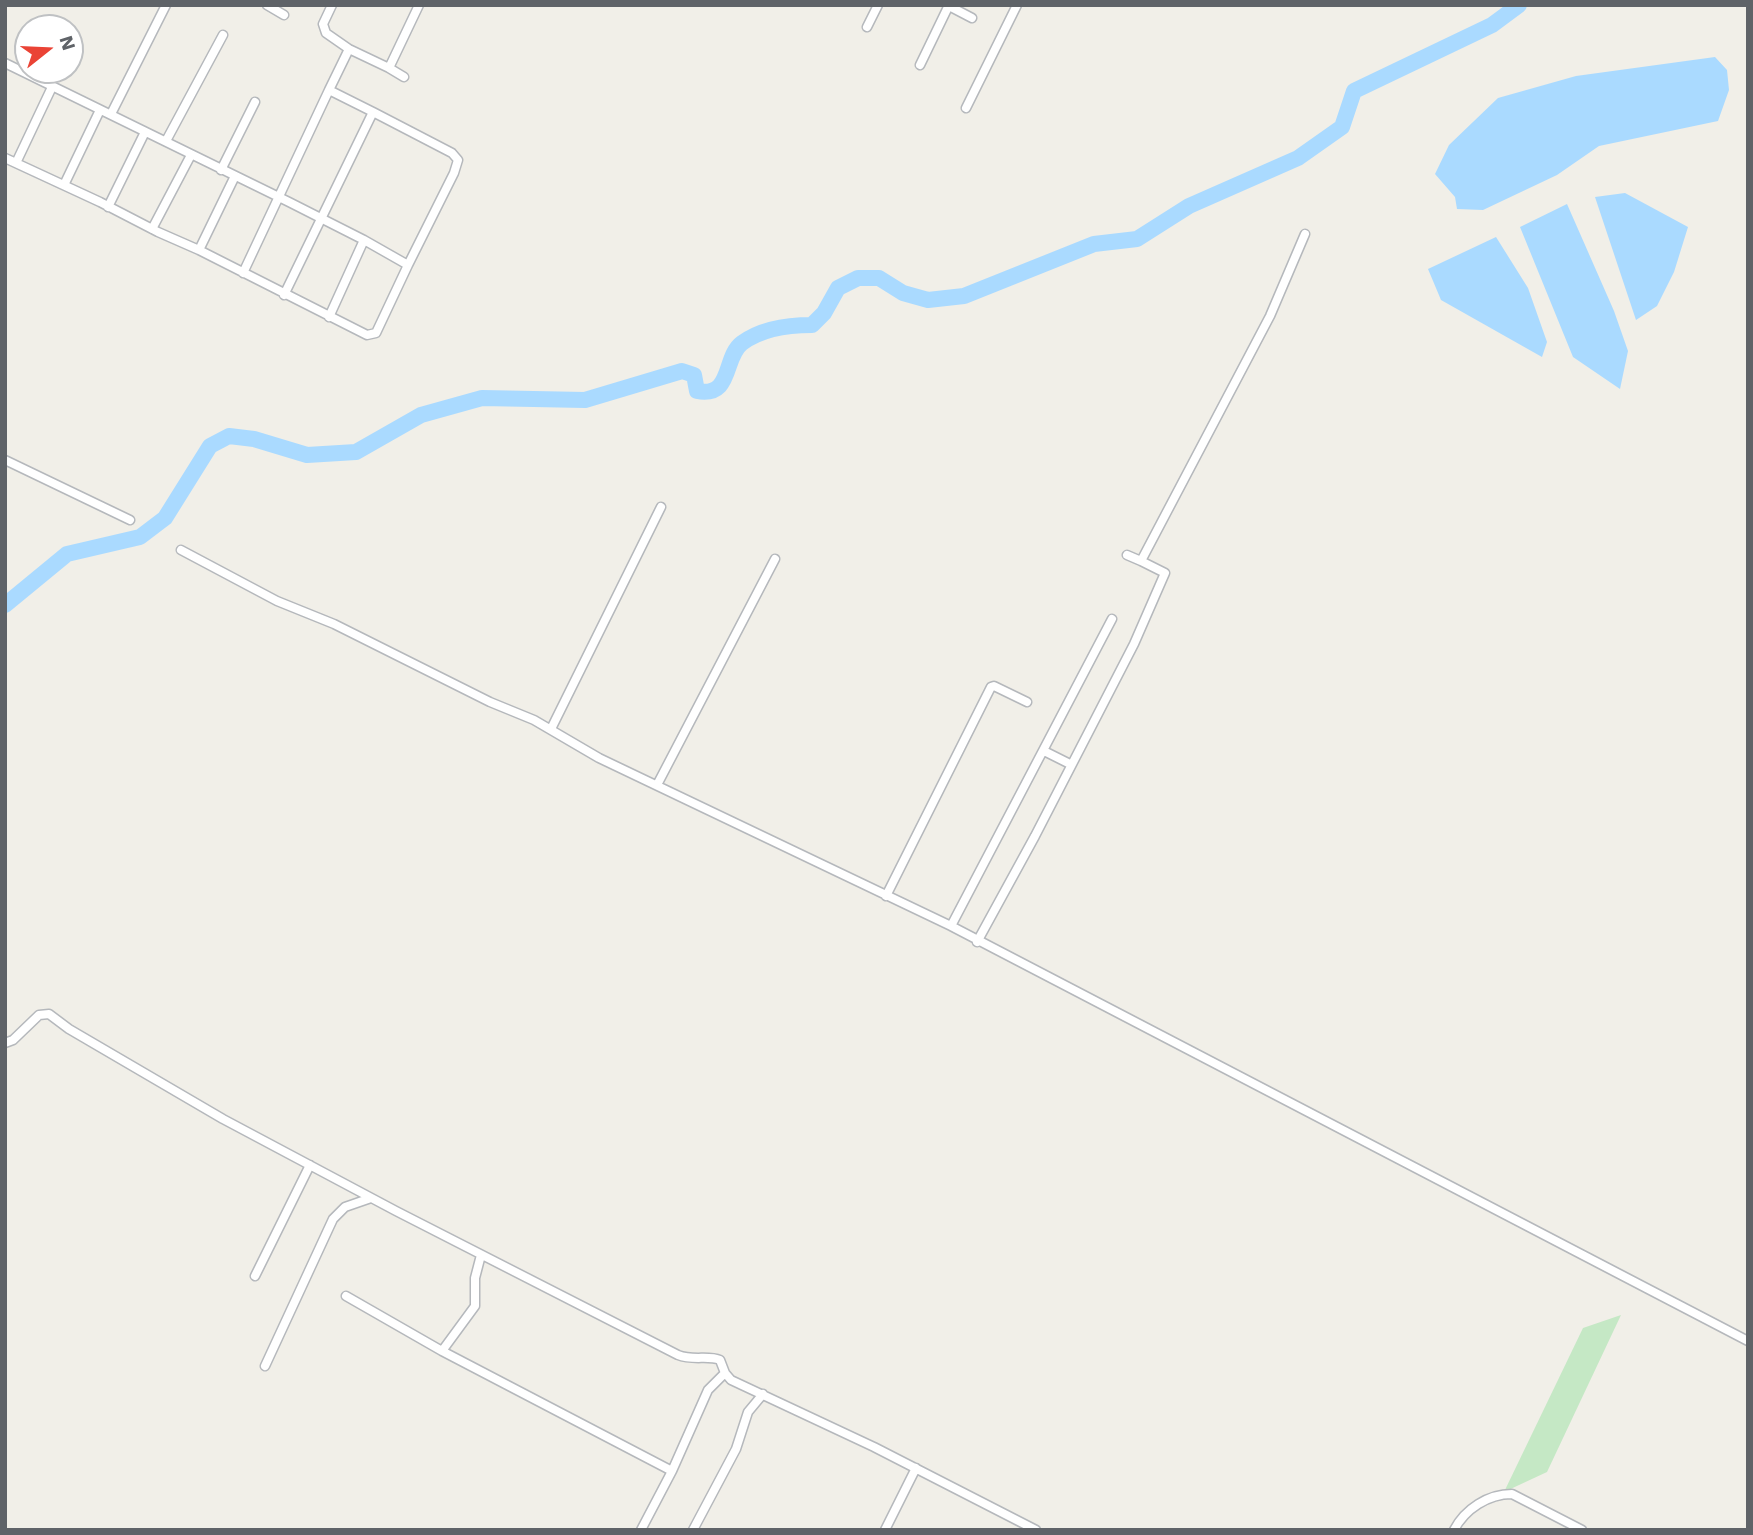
<!DOCTYPE html>
<html>
<head>
<meta charset="utf-8">
<style>
  body { margin:0 }
  #map { position:relative; width:1753px; height:1535px; overflow:hidden; background:#f1efe8; font-family:"Work Sans",sans-serif }
  canvas { display:block }
  .frame { position:absolute; inset:0; border:7px solid #5f6368; pointer-events:none }
  .north { position:absolute; left:14px; top:14px; width:70px; height:70px; box-sizing:border-box; background:#fff; border:2px solid #bfc1c3; border-radius:50%; rotate:72deg; font-size:19px; font-weight:700; line-height:28px; text-align:center; color:#5f6368 }
  .north::after { content:''; display:block; margin:auto; width:24px; height:32px; background:#ea4335; clip-path:polygon(50% 0,100% 100%,50% 72%,0 100%) }
</style>
</head>
<body>
<div id="map">
<canvas width="1753" height="1535"></canvas>
<div class="frame"></div>
<div class="north">N</div>
</div>
<script>
const c = document.querySelector('canvas').getContext('2d');
c.lineJoin = 'round';
function fillPath(path, color) { c.fillStyle = color; c.fill(path, 'evenodd'); }
function strokePath(path, color, width, dash) { c.strokeStyle = color; c.lineWidth = width; c.lineCap = dash ? 'butt' : 'round'; c.setLineDash(dash || []); c.stroke(path); }
fillPath(new Path2D(`
  M1621 1315 1547 1472 1504 1492 1583 1328Z`), '#c5e8c5');
fillPath(new Path2D(`
  M1715 57 1727 70 1729 90 1718 121 1599 146 1557 175 1483 210 1457 209 1455 197 1435 174 1449 145 1498 98 1576 76Z
  M1625 193 1688 227 1674 272 1657 306 1636 320 1595 197Z
  M1567 204 1614 311 1628 351 1620 389 1573 357 1520 227Z
  M1496 237 1528 288 1547 342 1542 357 1441 300 1428 269Z`), '#aadaff');
strokePath(new Path2D(`
  M5 605 67 554 140 537 165 518 210 446 229 436 254 439 307 455 356 452 421 415 482 398 585 400 682 371 694 375 697 391C733 398 723 357 742 343 761 329 789 325 812 325L824 313 838 288 858 278H879L903 293 928 300 964 296 1094 244 1137 239 1189 206 1298 158 1342 127 1354 91 1492 25 1519 5`), '#aadaff', 16);
const minor = new Path2D(`
  M267 5 284 15
  M332 5 323 24 326 33 349 49 389 68 419 5
  M949 6 972 18
  M867 27 878 5
  M5 63 289 202 364 240 408 265 454 173 458 160 452 153 373 112
  M920 65 949 5
  M389 68 404 77
  M329 90 349 49
  M966 108 1017 5
  M111 114 166 5
  M166 141 223 35
  M5 158 100 202 158 232 199 250 367 335 376 333 408 265
  M16 163 52 87
  M221 170 255 102
  M64 185 100 110
  M108 207 145 132
  M152 229 191 155
  M199 250 235 176
  M243 273 329 90 373 112 284 295
  M329 317 364 240
  M5 460 130 520
  M181 550 277 601 334 624 490 702 534 720 599 758 951 926 1748 1341
  M1127 555 1141 561
  M551 729 661 507
  M1044 751 1070 764
  M657 785 775 559
  M886 896 991 687 994 686 1027 702
  M951 926 1112 619
  M977 942 1035 836 1134 644 1165 573 1141 561 1270 316 1305 234
  M5 1043 13 1040 39 1015 49 1014 69 1029 223 1119 396 1211 678 1355C693 1361 708 1355 720 1360L725 1373 731 1380 874 1447 1036 1530
  M255 1276 310 1165
  M346 1296 442 1351 475 1306V1278L481 1255
  M442 1351 672 1471
  M265 1366 333 1219 345 1207 371 1198
  M641 1530 672 1471 708 1390 725 1373
  M693 1530 736 1449 748 1412 763 1394
  M885 1530 916 1468
  M1454 1530C1465 1509 1488 1494 1512 1494L1582 1530`);
strokePath(minor, '#b5b8bc', 11);
strokePath(minor, '#fff', 8);
</script>
</body>
</html>
